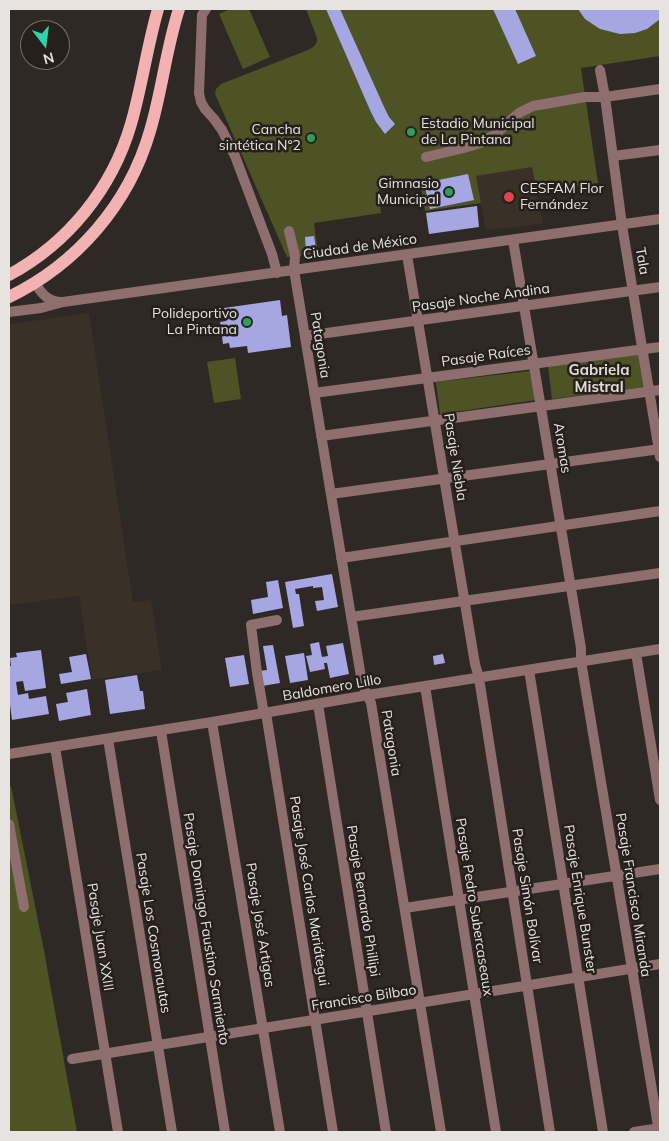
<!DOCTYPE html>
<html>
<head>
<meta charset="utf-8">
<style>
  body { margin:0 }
  #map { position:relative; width:669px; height:1141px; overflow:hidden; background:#2e2925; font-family:Mulish,sans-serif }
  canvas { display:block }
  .frame { position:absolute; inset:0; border:10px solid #e7e3e0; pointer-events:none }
  .north { position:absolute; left:20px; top:20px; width:50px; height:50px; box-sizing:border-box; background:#25201b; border:1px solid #736e6a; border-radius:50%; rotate:165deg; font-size:14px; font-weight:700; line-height:20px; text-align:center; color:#e7e3e0 }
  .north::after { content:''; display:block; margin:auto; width:18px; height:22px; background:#31d4a9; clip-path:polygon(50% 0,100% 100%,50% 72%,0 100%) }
</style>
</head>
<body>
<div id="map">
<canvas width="669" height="1141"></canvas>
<div class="frame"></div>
<div class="north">N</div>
</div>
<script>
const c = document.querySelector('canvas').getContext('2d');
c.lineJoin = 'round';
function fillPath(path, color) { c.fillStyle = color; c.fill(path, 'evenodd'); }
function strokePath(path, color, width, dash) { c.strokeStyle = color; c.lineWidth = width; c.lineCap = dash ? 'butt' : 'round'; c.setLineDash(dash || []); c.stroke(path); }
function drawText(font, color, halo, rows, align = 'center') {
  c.font = font + ' Mulish,sans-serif'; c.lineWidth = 5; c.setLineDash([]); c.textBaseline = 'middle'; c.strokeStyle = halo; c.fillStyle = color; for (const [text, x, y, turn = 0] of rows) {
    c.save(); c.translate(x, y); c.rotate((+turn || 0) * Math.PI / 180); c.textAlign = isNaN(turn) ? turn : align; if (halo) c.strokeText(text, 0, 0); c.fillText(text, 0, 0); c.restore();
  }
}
fillPath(new Path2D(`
  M532 167 543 224 486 230 475 176Z
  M89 313 133 602 151 600 162 670 92 680 79 596 9 605V324Z`), '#393027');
fillPath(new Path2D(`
  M230 9H249L270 57 243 69 219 14Z
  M306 9H660V56L581 68 598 183 537 192 532 167 476 176 481 203 425 211 420 182 378 190 381 213 314 223 318 254 287 257 215 94 216 89 221 84 308 50C314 47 317 45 317 38Z
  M639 354 644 387 552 399 548 366Z
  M235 358 241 399 214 403 207 362Z
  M530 371 536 400 440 414 436 382Z
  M11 786 44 951 77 1132H9V787Z`), '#4e5326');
fillPath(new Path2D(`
  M326 9H340L385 109 389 117 395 124 385 134 376 122 370 110Z
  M493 9H515L536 56 518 64Z
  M578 9H660V19L647 29 635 33 620 34 600 29 585 19Z
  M468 174 474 200 430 209 424 183Z
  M477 206 479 227 429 234 426 213Z
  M314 236 316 249 306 251 305 237Z
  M280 300 282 316 287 315 291 347 248 353 247 346 230 348 229 343 223 344 220 322 226 321 224 308Z
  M332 574 338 607 317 611 315 601 324 600 322 587 313 588V586L295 589 296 594H299L304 626 293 628 285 582Z
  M278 580 283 608 253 614 251 600 268 597 266 582Z
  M319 642 322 657 328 656 326 646 343 643 349 674 330 678 327 663H324L325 669 310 672 306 656 312 655 310 644Z
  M273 645 280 683 262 686 259 671 267 670 263 646Z
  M41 650 46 688 25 691 23 681 16 682 18 695 28 693 29 699 46 696 49 714 12 720 9 697V666H11L10 658 17 657 16 653Z
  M304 653 308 680 290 683 285 656Z
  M86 654 91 679 61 684 59 674 72 672 69 657Z
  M443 654 445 663 434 665 433 656Z
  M244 655 249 684 230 687 225 658Z
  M137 675 140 691H143L145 709 110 714 105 680Z
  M87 689 91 715 59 721 56 704 68 702 66 693Z`), '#a6a6e3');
strokePath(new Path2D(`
  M206 9 202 15 199 93 201 102 205 109 214 119 222 130 235 156 272 254 277 273
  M600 70 605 97 622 225 660 457
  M613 156 660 150
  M426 157 464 148 480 143 494 135 519 113 533 106 585 97H605L660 89
  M289 231 295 256 294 270 362 683 371 703 441 1132
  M513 240 581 648V661L659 1132
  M407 255 475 664 479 678 550 1132
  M35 283C42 294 48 302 62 302
  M9 312 41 308 63 302 660 219
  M305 336 660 287
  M314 393 660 347
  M321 436 660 390
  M331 494 660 449
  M341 558 660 511
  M351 617 660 573
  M636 653 660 800
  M529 670 603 1132
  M425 686 496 1132
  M318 704 386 1132
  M266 713 333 1132
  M264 714 257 673 251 625 277 620
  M212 722 280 1132
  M161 731 225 1132
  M108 739 172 1132
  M55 747 118 1132
  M9 754 212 722 368 695 660 649
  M9 824 24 907
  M405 908 660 869
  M72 1059 660 964
  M634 1132 660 1128`), '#8e6e6f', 10);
strokePath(new Path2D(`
  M9 275C68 243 112 189 131 124 142 86 147 47 158 9
  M9 297C77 264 129 204 150 131 162 91 166 49 179 9`), '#f2b2b4', 12);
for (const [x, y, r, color] of [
  [411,132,5,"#2e9e5b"],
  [311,138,5,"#2e9e5b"],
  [449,192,5,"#2e9e5b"],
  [509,197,6,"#e0444e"],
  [247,322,5,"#2e9e5b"]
]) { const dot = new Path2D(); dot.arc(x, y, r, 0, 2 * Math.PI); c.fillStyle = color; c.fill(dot); strokePath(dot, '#25201b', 2); }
drawText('14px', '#e7e3e0', '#25201b', [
  ["Estadio Municipal",421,124,"left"],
  ["de La Pintana",421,140,"left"],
  ["Cancha",301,130],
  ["sintética N°2",301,146],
  ["Gimnasio",439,184],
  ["Municipal",439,200],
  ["CESFAM Flor",520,189,"left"],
  ["Fernández",520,205,"left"],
  ["Polideportivo",237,314],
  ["La Pintana",237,330]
], 'right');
drawText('14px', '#e7e3e0', '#25201b', [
  ["Ciudad de México",360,247,-8],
  ["Tala",642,261,80],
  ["Pasaje Noche Andina",481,298,-8],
  ["Patagonia",320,345,81],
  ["Pasaje Raíces",486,356,-8],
  ["Aromas",562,448,81],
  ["Pasaje Niebla",455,457,81],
  ["Baldomero Lillo",332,688,-10],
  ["Patagonia",391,743,81],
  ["Pasaje José Carlos Mariátegui",309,891,81],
  ["Pasaje Francisco Miranda",633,895,81],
  ["Pasaje Simón Bolívar",527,896,81],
  ["Pasaje Enrique Bunster",580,899,81],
  ["Pasaje Bernardo Phillipi",363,901,81],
  ["Pasaje Pedro Subercaseaux",474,907,81],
  ["Pasaje José Artigas",260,925,81],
  ["Pasaje Domingo Faustino Sarmiento",206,929,81],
  ["Pasaje Los Cosmonautas",153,933,81],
  ["Pasaje Juan XXIII",100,937,81],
  ["Francisco Bilbao",364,998,-9]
]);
drawText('bold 15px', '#e2dbd5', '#25201b', [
  ["Gabriela",599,370],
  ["Mistral",599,387]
]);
</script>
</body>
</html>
